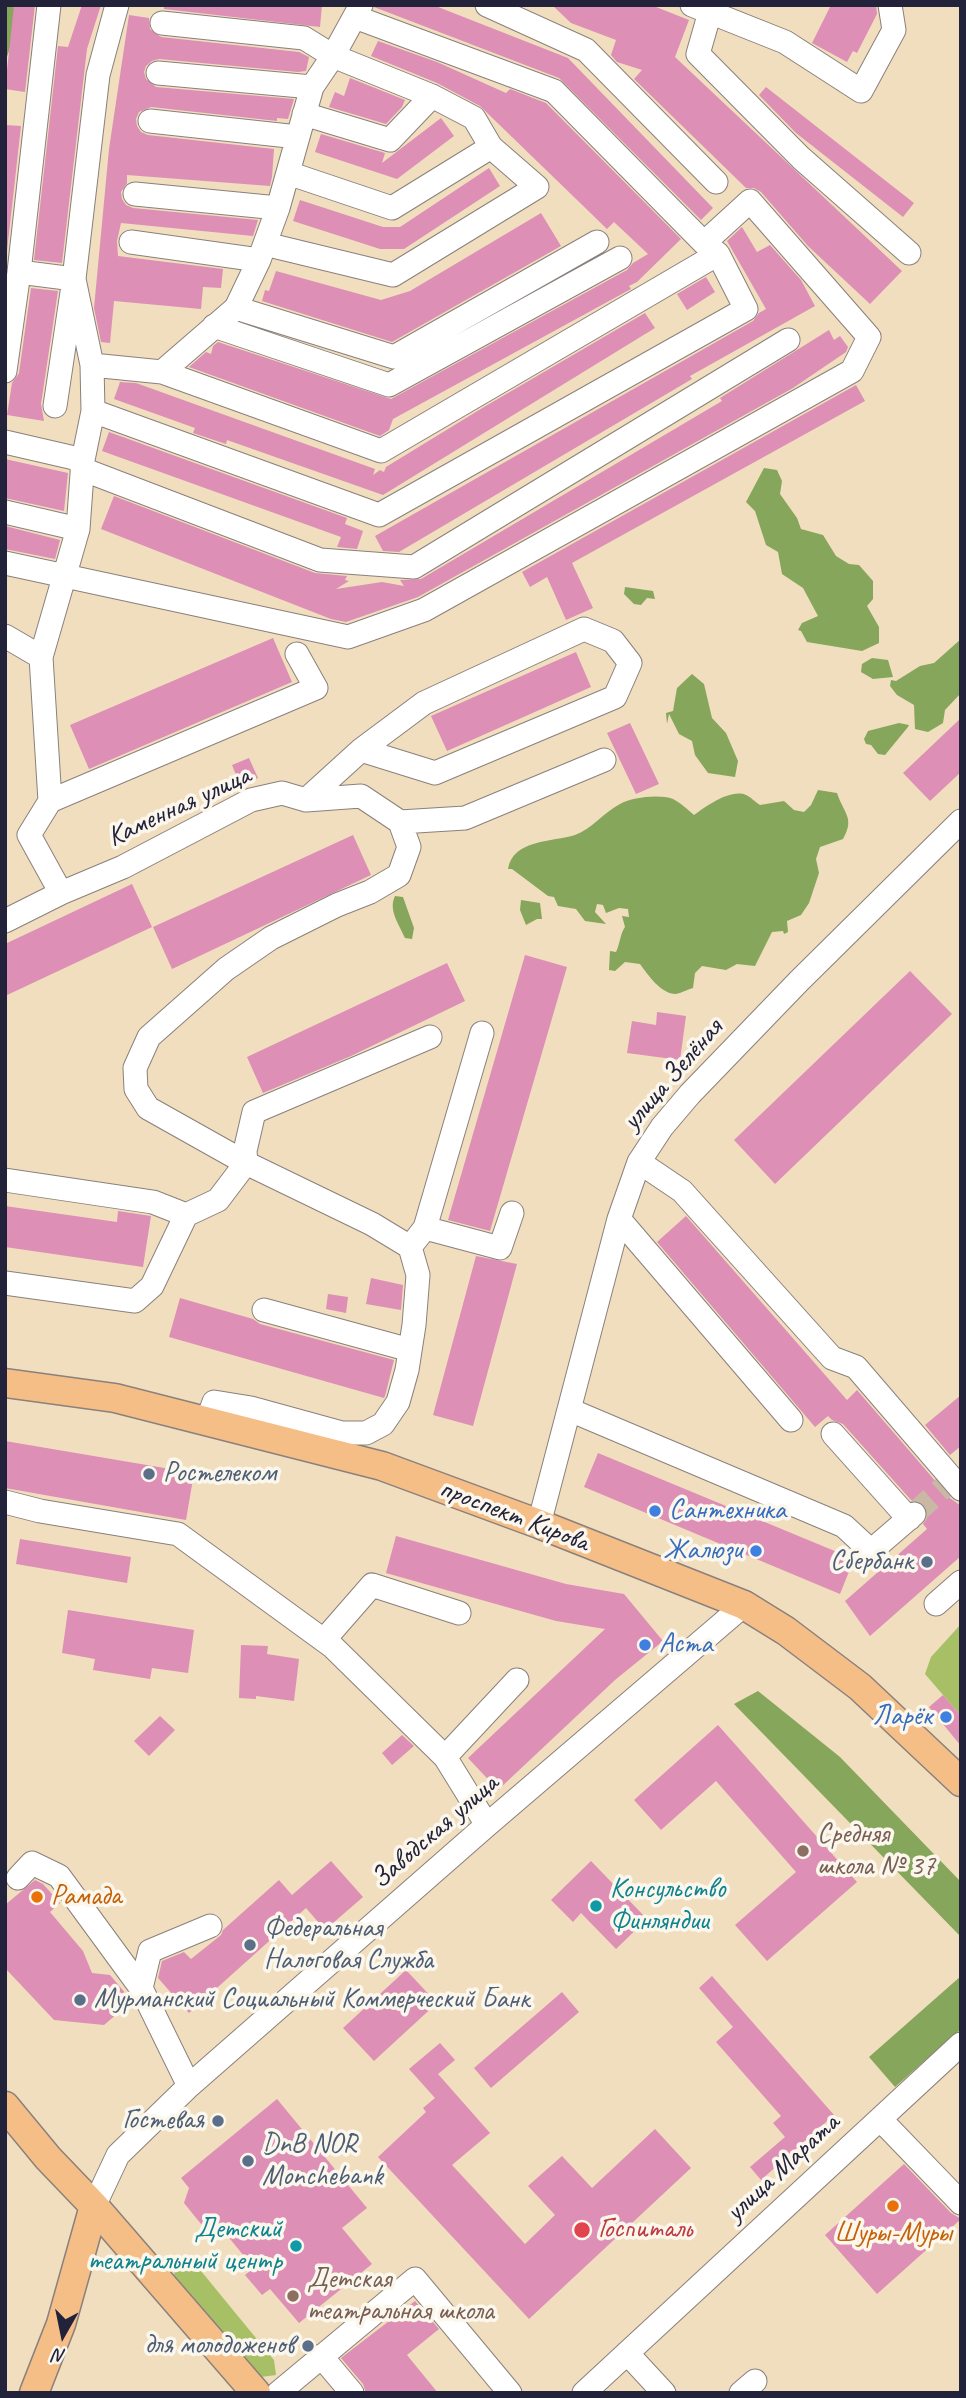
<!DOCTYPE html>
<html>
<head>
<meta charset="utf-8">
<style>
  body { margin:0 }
  #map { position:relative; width:966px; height:2398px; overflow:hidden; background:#f1debe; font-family:Caveat,sans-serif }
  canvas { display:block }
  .frame { position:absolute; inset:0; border:7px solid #22223b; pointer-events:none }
  .north { position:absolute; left:28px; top:2300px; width:70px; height:70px; -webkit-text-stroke:5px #fbf7ec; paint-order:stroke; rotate:189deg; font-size:19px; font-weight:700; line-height:28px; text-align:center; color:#22223b }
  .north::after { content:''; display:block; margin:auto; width:24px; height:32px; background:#22223b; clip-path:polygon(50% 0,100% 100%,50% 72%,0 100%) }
</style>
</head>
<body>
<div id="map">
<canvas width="966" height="2398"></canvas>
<div class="frame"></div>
<div class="north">N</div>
</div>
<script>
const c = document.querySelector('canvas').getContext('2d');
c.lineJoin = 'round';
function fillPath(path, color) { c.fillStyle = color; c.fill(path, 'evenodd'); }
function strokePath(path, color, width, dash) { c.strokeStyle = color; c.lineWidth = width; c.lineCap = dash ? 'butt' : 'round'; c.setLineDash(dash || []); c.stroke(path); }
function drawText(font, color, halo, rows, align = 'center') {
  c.font = font + ' Caveat,sans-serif'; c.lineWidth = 7; c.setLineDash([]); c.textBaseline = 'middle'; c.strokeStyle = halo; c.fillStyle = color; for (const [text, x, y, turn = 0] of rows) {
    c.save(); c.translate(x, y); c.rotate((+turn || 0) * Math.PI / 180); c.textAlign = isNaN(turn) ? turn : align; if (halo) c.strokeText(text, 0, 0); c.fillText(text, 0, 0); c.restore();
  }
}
fillPath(new Path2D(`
  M961 1624V1716L925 1674 931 1657Z
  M177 2260H192L274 2360 276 2375 261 2377 174 2275Z`), '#a7c066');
fillPath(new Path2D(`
  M5 5H24L5 63Z
  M764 468 777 470 782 481 780 494 797 518 801 529 823 535 836 556 849 564 859 565 873 581V599L867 606 879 627V643L862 651 807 642 801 631 798 630 802 623 818 616 803 588 782 574 778 552 766 545 755 511 746 502Z
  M625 587 653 591 655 599 647 598 641 605 634 604 624 594Z
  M961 639V693L945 710 943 723 928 732 915 729 914 705 897 695 890 686 891 680 896 681 920 666 934 663Z
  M872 658 888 660 893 677 873 679 861 672 862 664Z
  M692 674 704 684 712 718 726 733 738 761 735 777 708 773 695 755 692 741 679 734 669 714 667 724 666 713 673 711 677 688Z
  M899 723 909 725 908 727 885 755 878 754 871 745 866 744 864 739 868 731Z
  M818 790 837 793C844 814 855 818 843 839L820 847 816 859 819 873 809 903 801 915 787 921 788 932 784 934 783 931 772 932 755 966 737 964 726 970 702 966 695 973 693 988C688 989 682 993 676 994 661 994 648 975 640 964L625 962 615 971 609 970 610 951 616 952C620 944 620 934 625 927L622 916 629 917 628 909 619 908 606 913 603 905 597 904 595 912 606 924 585 921 576 909 558 906 554 897 548 896 512 869H508C513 839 553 842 575 835 592 829 604 812 620 804 633 797 659 794 673 799 681 803 688 810 694 815 705 807 731 788 746 795 751 797 755 802 760 805L784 801 794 810 804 812 811 805Z
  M395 896 403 897 414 928 412 939 405 938C399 924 388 910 395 896Z
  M521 900 540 903 542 919H537L526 925 520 910Z
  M758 1691 840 1757 961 1882V1937L734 1704Z
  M961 1976V2029L895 2087 869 2057Z`), '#85a65b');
fillPath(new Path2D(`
  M14 5H35L25 92 5 89Z
  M82 5H101L87 49 62 263 34 260 58 46 68 47Z
  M164 5H322L320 27 164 9Z
  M375 5H433L568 58 713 208 701 220 559 78 374 7Z
  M552 5H651L689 20 675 57 902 271 870 304 808 246 761 192 754 188H746L634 79 642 70 617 62 611 55 616 40 571 23Z
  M831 5H876L877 14 857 53 853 51 847 62 812 43Z
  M129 15 149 18 150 29 161 37 299 52 309 57 306 71 298 72 159 59 152 61 146 66 144 72 146 79 156 87 294 99 288 119 277 118V121L151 107 139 112 136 119 137 126 141 132 148 135 274 149 272 177 270 186 127 175V183L121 192 122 199 126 205 133 208 258 220 253 236 121 223 117 241 118 256 223 269 221 288 203 287 201 309 114 301 110 343 101 342 94 308 109 149Z
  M378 41 437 62 506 93 510 89 546 103 681 239 637 282 629 286 631 289 393 419 389 430 380 436 189 367 206 352 211 354 213 346 218 342 391 399 627 270 633 263 648 254 614 222 607 229 480 106 437 83 371 56Z
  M350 78 405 100 402 107 386 124 329 107 335 92 344 96Z
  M766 87 914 203 903 217 796 133 759 95Z
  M441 118 454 136 397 179 315 152 321 134 385 153 382 163Z
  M5 125 21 126 5 269Z
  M489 168 500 186 404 249H380L293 221 300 200 383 227H400Z
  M541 213 561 246 392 342 262 301 265 290 269 291 276 271 381 300 410 291Z
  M742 227 757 252 770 245 801 280 815 306 690 376 692 379 399 552 383 551 375 536 753 321 759 313 766 309 727 241Z
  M706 277 715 292 687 310 677 294Z
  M31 288 58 291 41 404 44 421 7 415 12 383 19 373Z
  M645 313 655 328 383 495 227 440 226 444 193 433 195 428 114 399 120 382 136 383 375 469 373 475 380 470 384 472 386 467 484 407Z
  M829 330 834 340 840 336 848 347 846 352 793 388 418 597 346 622 331 619 101 529 114 496 315 573 347 576 345 580 349 581 336 589 382 582 404 586 400 580 421 579 722 401 720 398Z
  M856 385 865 401 572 563 593 608 566 620 547 577 530 587 522 572Z
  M109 432 347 518 345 524 363 531 357 549 337 547 341 537 102 451Z
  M5 459 68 473 64 511 5 498Z
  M5 526 60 540 55 559 5 549Z
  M273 638 292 682 89 769 70 725Z
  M576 652 591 687 447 751 431 716Z
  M961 718V772L930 801 903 773Z
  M630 723 659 784 636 794 607 733Z
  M249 758 258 778 240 785 232 765Z
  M353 835 371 875 172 969 153 927Z
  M132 884 152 927 5 996V944Z
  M525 955 567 967 490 1231 448 1220Z
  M447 963 465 1001 351 1056 263 1093 247 1057Z
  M910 971 952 1014 775 1184 734 1140Z
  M657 1012 686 1016 680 1060 627 1053 632 1021 656 1025Z
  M5 1206 117 1222 118 1211 151 1216 143 1267 5 1247Z
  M686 1216 847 1400 857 1390 950 1498 961 1506V1556L870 1636 845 1601 927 1529 923 1524 927 1518 928 1511 919 1501 911 1500 843 1424 832 1420 828 1416 815 1427 657 1242Z
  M476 1256 517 1264 473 1426 433 1415Z
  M371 1278 403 1285 401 1310 366 1304Z
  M328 1294 348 1297 346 1313 326 1309Z
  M180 1298 253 1319 260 1324 394 1360 385 1396 384 1398 169 1337Z
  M961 1395V1446L950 1455 925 1425Z
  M5 1441 194 1473 186 1520 5 1488Z
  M598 1453 854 1559 840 1594 584 1487Z
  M396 1536 566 1584 624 1594 663 1641 615 1680 498 1790 468 1758 605 1629 556 1621 386 1573Z
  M20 1539 131 1557 127 1583 16 1564Z
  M68 1610 194 1630 188 1673 152 1668 150 1679 93 1670 95 1659 62 1653Z
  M241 1645 268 1646 267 1654 299 1659 294 1701 256 1696V1699L239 1698Z
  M943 1695 961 1716V1746L929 1707Z
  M160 1716 175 1730 149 1756 134 1741Z
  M718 1725 857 1882 767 1961 735 1925 796 1872 716 1781 661 1830 634 1800Z
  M402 1735 414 1746 392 1765 382 1753Z
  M331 1861 363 1897 325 1930 306 1908 189 2013 158 1978 162 1961 184 1952 191 1959 221 1935 223 1930 279 1880 292 1895Z
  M591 1861 647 1919 616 1949 581 1913 573 1922 551 1900Z
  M35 1880 43 1884 60 1903 50 1912 83 1951 92 1973 110 1975 132 2001 104 2025 54 2020 5 1968V1905Z
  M406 1970 437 2003 374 2061 343 2028Z
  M712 1976 834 2115 761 2180 750 2167 785 2137 773 2123 781 2116 716 2042 733 2027 699 1988Z
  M562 1992 579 2012 491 2088 474 2068Z
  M440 2043 455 2060 438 2074 490 2133 452 2165 525 2244 555 2215 528 2186 562 2156 592 2188 655 2129 691 2168 529 2319 378 2157 426 2112 423 2108 435 2098 409 2069Z
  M277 2099 367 2208 342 2228 372 2264 299 2323 270 2289 262 2295 245 2275 254 2268 211 2216 201 2224 184 2203 189 2188 181 2178Z
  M904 2164 951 2213 961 2219 877 2294 825 2235Z
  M415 2301 439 2329 407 2355 438 2393H366L363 2384 341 2358Z`), '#dd8fb6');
strokePath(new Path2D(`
  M914 1514 944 1487`), '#c8b8a4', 23, [23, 11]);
const minor = new Path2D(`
  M361 5 333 56 312 87 278 208 259 260 236 308 162 372 381 451 718 254
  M487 5 586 50 716 182
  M692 5 785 42 861 91 894 30 890 5
  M710 12 698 54 801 158 909 253
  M162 23 304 38 333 56 432 96 474 118 491 147 537 187 393 275 265 244
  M158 73 312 87
  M304 114 390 140 432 96
  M150 121 298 137
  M288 173 392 208 491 147
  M135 194 278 208
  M131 242 259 260
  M19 272 74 279 55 406
  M236 308 394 357 597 242
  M214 326 389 385 620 258
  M92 365 162 372
  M5 371 19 272 49 5
  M93 411 379 515 746 309 718 254 704 243 554 91 355 17
  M5 442 83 460
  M82 469 320 560 414 567 788 340
  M5 512 78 529
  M5 563 348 637 424 610 852 371 869 337 750 201 704 243
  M5 636 41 657 50 801 29 835 61 893
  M41 657 78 529 83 460 93 411 92 365 74 279 98 75 117 5
  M306 800 361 750 435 773 615 697 630 663 613 641 584 629 424 703 361 750
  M50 801 316 688 297 654
  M400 822 465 818 604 760
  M5 921 61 893 123 867 251 800 282 793 306 800 361 796 400 822 409 847 399 875 370 892 337 905 271 938 226 969 149 1037 135 1068 136 1089 148 1108 246 1163 372 1224 410 1247 418 1275 414 1325 407 1370 398 1402 383 1424 366 1433H342L251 1408 214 1402 207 1421
  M639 1162 682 1191 832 1358 856 1367 961 1489
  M5 1180 153 1202 186 1215 218 1200 246 1163 245 1151 254 1112 430 1037
  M619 1219 791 1420
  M425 1228 500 1248 512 1213
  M410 1247 425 1228 482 1033
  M5 1283 135 1301 152 1286 186 1215
  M264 1310 410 1350
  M570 1410 844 1526 871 1551 914 1514
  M833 1434 909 1519
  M5 1502 40 1511 178 1534 333 1647 445 1757 487 1825
  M539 1524 619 1219 639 1162 662 1127 690 1094 799 981 961 821
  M936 1604 961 1582
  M324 1640 372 1585 459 1613
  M445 1757 517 1680
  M18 1878 32 1863 59 1876 141 1988 150 1951 210 1926
  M141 1988 189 2086
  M880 2119 961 2203
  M94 2206 118 2155 189 2086 487 1825 744 1605
  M627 2353 664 2393
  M321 2356 352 2393
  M278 2393 415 2279 510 2393
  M584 2393 961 2044
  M741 2393 755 2381`);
const major = new Path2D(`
  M5 1383 115 1398 382 1466 539 1524 744 1605 786 1631 860 1687 961 1782
  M5 2106 48 2158 94 2206 256 2393
  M34 2393 61 2324 94 2206`);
strokePath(minor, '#8a807c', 25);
strokePath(major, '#8a807c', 31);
strokePath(minor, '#fff', 23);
strokePath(major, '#f6be87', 28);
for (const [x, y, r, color] of [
  [149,1474,7,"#5c6f8a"],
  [655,1511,7,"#3f7fe0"],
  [756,1551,7,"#3f7fe0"],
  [927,1562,7,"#5c6f8a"],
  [645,1645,7,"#3f7fe0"],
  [946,1717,7,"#3f7fe0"],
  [803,1851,7,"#8d6e63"],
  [37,1897,7,"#e8710a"],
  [596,1906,7,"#0f9aa8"],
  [250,1945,7,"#5c6f8a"],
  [80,2000,7,"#5c6f8a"],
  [218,2121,7,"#5c6f8a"],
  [248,2161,7,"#5c6f8a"],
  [893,2206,7,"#e8710a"],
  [582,2230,9,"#e0444e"],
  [296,2246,7,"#0f9aa8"],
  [293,2296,7,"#8d6e63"],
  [308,2346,7,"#5c6f8a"]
]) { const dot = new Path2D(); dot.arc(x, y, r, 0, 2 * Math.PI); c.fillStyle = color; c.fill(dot); strokePath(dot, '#fbf7ec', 2.5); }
drawText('28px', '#22223b', '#fbf7ec', [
  ["Каменная улица",179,807,-25],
  ["улица Зелёная",673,1075,-49],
  ["проспект Кирова",514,1516,21],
  ["Заводская улица",435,1832,-41],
  ["улица Марата",783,2168,-43]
]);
drawText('28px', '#4e5e75', '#fbf7ec', [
  ["Ростелеком",163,1474],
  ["Сбербанк",913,1562,"right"],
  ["Федеральная",264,1929],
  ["Налоговая Служба",264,1961],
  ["Мурманский Социальный Коммерческий Банк",94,2000],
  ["Гостевая",204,2121,"right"],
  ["DnB NOR",262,2145],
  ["Monchebank",262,2177],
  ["для молодоженов",294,2346,"right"]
], 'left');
drawText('28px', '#366cbe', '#fbf7ec', [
  ["Сантехника",669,1511],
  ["Жалюзи",742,1551,"right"],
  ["Аста",659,1645],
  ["Ларёк",932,1717,"right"]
], 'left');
drawText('28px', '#785e54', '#fbf7ec', [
  ["Средняя",817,1835],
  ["школа № 37",817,1867],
  ["Детская",307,2280],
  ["театральная школа",307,2312]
], 'left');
drawText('28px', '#0d838f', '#fbf7ec', [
  ["Консульство",610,1890],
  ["Финляндии",610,1922],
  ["Детский",282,2230,"right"],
  ["театральный центр",282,2262,"right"]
], 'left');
drawText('28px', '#c56008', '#fbf7ec', [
  ["Рамада",51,1897],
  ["Шуры-Муры",893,2234,"center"]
], 'left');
drawText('28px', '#be3a42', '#fbf7ec', [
  ["Госпиталь",598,2230]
], 'left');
</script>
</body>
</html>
